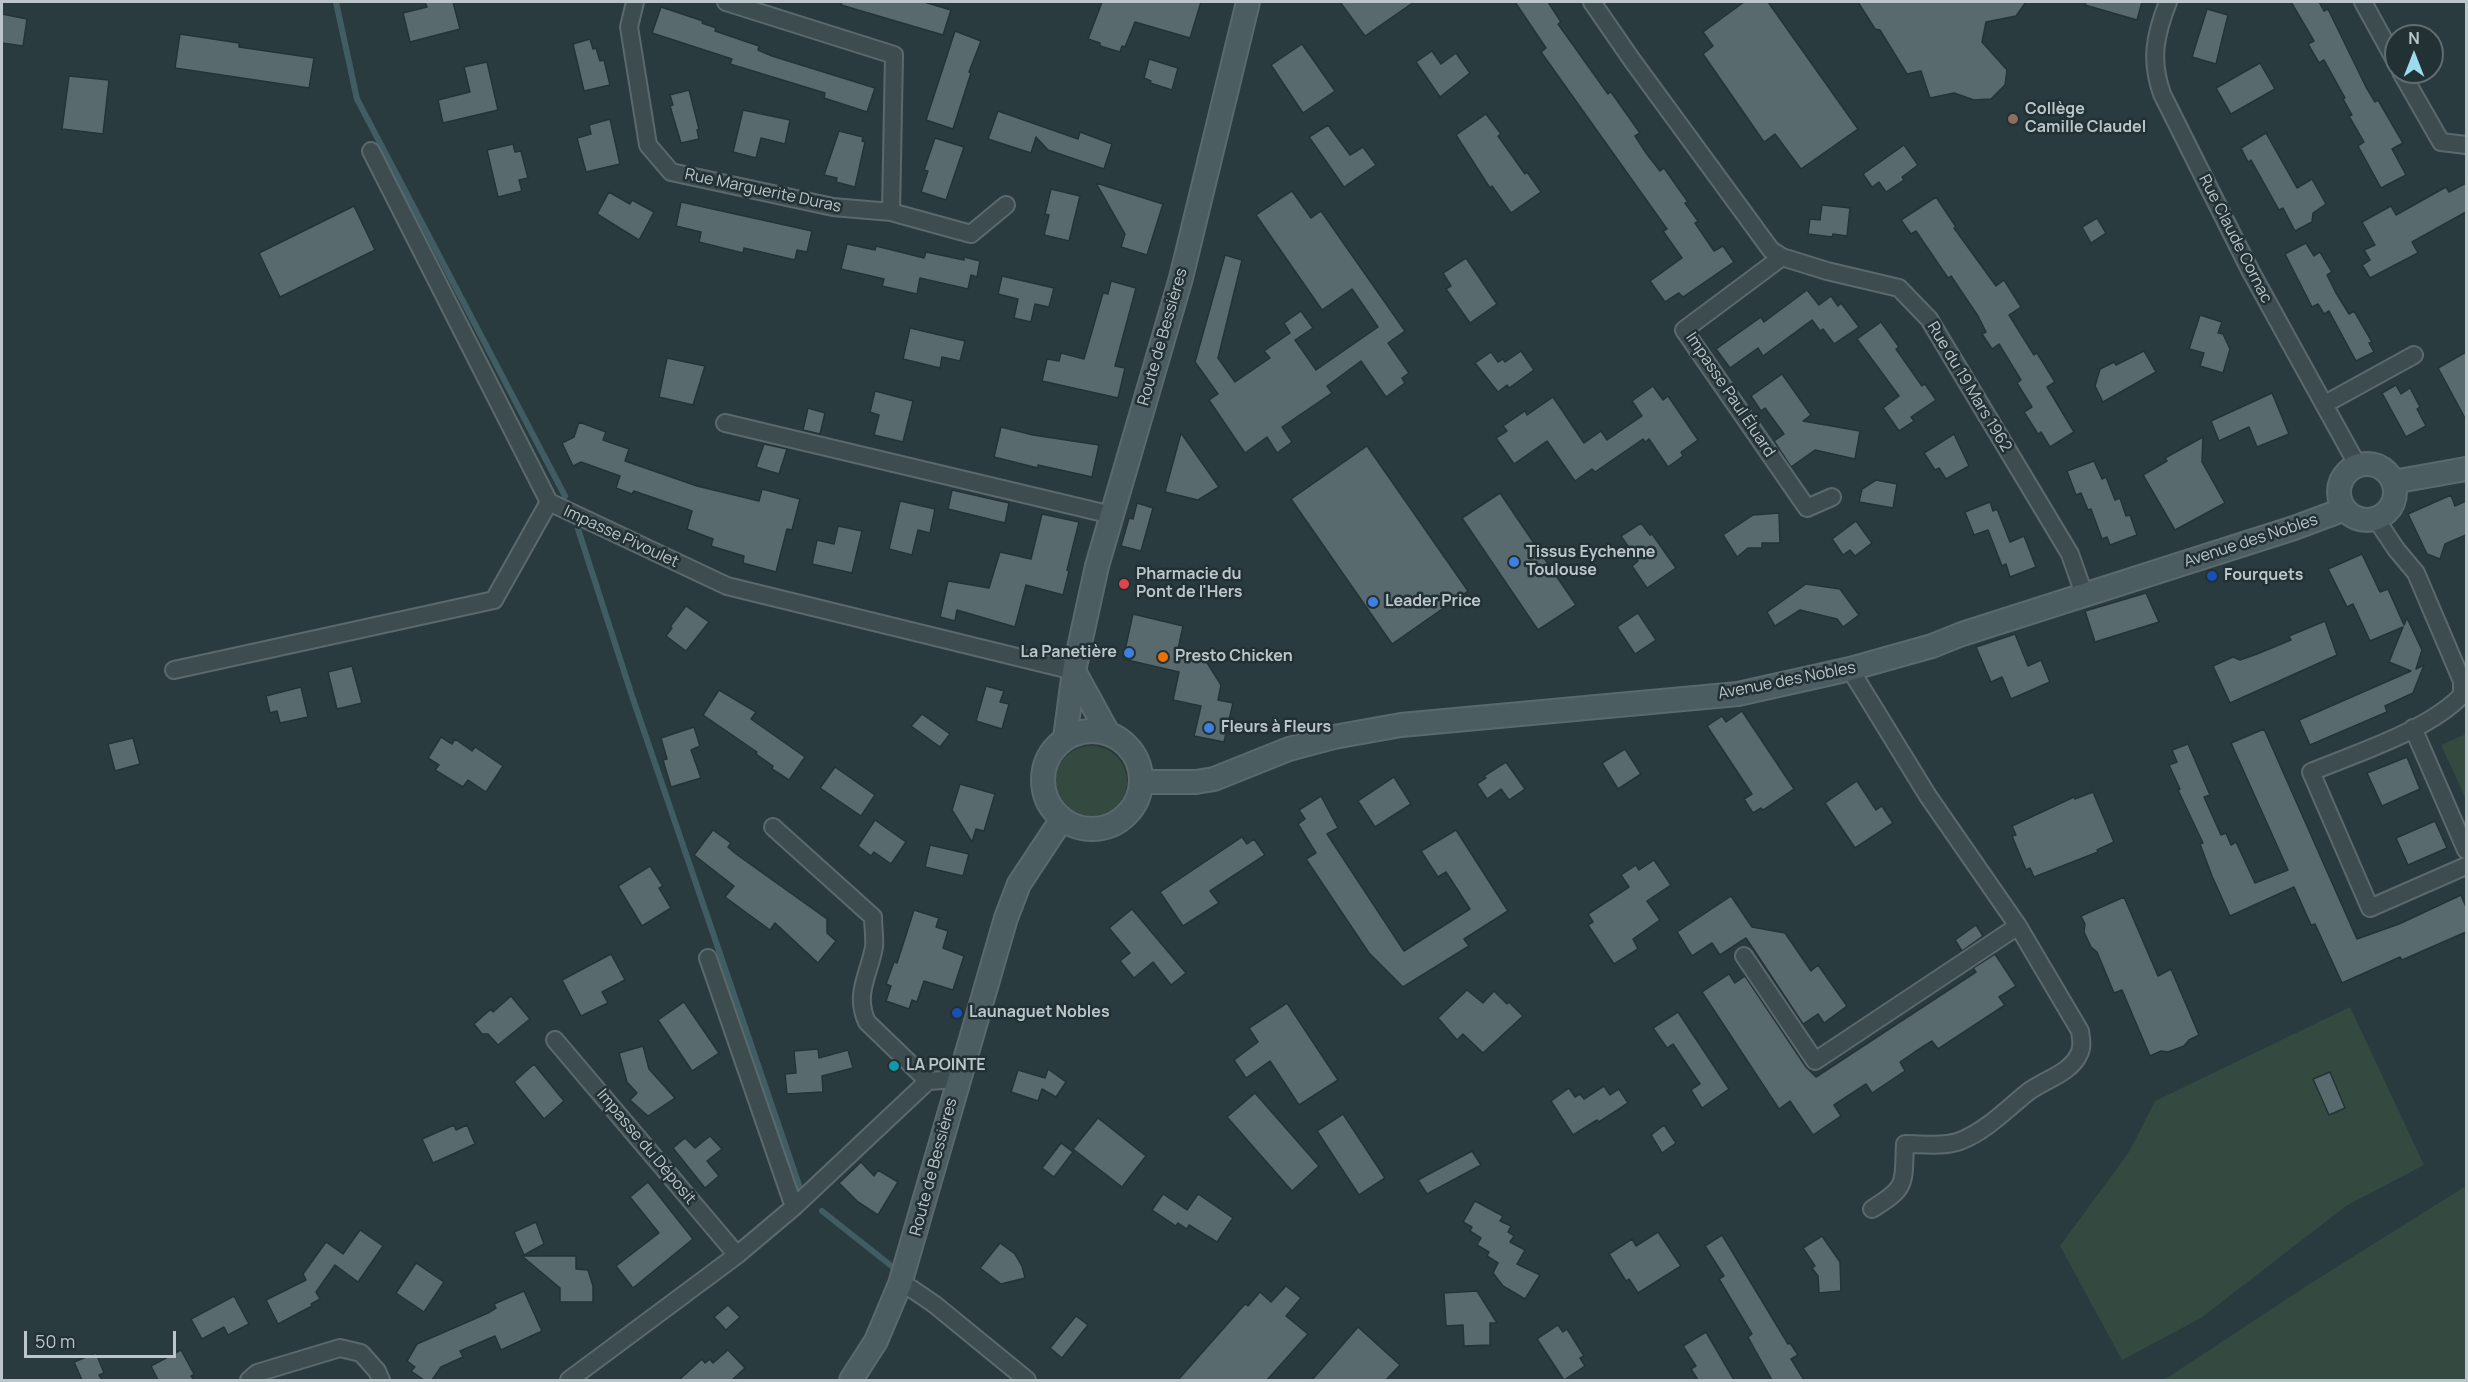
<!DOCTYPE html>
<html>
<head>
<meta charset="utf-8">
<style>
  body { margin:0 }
  #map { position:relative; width:2468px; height:1382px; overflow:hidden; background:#2a3b3f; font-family:Manrope,sans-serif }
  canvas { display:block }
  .frame { position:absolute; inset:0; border:3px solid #bac6c9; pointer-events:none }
  .north { position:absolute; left:2384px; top:24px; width:60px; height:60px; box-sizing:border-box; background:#223134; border:2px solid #5f6d70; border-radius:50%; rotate:0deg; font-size:16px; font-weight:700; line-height:24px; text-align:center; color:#bac6c9 }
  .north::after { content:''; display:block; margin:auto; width:21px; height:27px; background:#9cdbec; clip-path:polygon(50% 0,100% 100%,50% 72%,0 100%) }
  .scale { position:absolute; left:24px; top:1331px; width:152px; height:27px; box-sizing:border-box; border:3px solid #bac6c9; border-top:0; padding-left:8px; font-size:18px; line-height:21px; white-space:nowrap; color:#bac6c9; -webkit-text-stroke:4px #223134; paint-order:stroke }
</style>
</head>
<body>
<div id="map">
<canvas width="2468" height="1382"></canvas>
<div class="frame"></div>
<div class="north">N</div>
<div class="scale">50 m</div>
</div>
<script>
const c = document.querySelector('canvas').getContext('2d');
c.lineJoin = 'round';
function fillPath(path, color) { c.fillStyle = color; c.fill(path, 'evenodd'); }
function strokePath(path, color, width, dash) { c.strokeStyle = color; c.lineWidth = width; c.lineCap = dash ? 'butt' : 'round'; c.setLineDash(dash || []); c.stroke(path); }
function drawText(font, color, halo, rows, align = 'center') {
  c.font = font + ' Manrope,sans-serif'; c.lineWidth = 5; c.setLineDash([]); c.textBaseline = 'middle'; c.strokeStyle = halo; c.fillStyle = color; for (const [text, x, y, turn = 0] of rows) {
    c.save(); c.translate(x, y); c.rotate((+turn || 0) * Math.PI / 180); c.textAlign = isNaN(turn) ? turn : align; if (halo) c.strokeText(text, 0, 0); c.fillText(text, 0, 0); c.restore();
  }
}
fillPath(new Path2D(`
  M2466 734V799L2441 745Z
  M1055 782a36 36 0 1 1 72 0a36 36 0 1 1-72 0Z
  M2350 1007 2424 1165 2346 1206 2201 1318 2122 1360 2060 1246 2129 1152 2155 1101Z
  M2466 1186V1380H2164L2308 1285Z`), '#344940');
strokePath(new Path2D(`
  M336 2 357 99 565 496
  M578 529 633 699 800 1188
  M822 1211 894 1268`), '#405d63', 6);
const building = new Path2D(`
  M425 2H453L460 29 410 42 403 13 427 7Z
  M842 2H924L951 10 943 35 841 5Z
  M1102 2H1201L1190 38 1135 22 1125 47 1122 46 1120 52 1100 46V43L1088 39Z
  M1340 2H1414L1365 36Z
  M1515 2H1548L1561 22 1558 24 1608 94 1611 92 1640 133 1635 136 1646 153 1660 171 1664 168 1688 202 1685 203 1698 221 1695 223 1714 251 1723 246 1734 262 1683 297 1679 293 1665 302 1650 281 1682 258 1663 231 1667 229 1541 52 1546 48Z
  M1744 2H1768L1858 129 1801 169 1775 134 1764 142 1703 54 1713 46 1703 32Z
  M1858 2H2026L2016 16 1986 22 1982 42 2007 70 2005 85 1991 99 1974 100 1954 93 1930 98 1921 71 1907 74 1880 30 1875 29Z
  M2086 2H2142L2137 20 2085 5Z
  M2291 2H2319L2324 11 2328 9 2366 87 2375 102 2378 100 2403 143 2392 149 2406 175 2381 188 2358 146 2364 142 2349 116 2352 115 2343 99 2345 98 2324 60 2319 63 2308 44 2314 41Z
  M661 7 703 21 702 23 716 28 715 31 759 46 758 50 772 56 875 88 867 112 824 98 825 93 730 64 732 59 652 33Z
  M2207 9 2228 15 2216 64 2192 57Z
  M2 14 27 19 23 46 2 43Z
  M955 31 981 41 969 72 971 73 953 129 926 120Z
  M180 34 239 43V47L314 58 309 88 175 68Z
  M590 39 593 49 596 48 600 61 604 60 610 85 584 91 573 44Z
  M1302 44 1335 91 1303 113 1271 65Z
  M1432 51 1441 64 1456 53 1470 73 1440 97 1416 62Z
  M1149 59 1178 68 1172 90 1150 83 1151 81 1144 78Z
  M487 62 498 110 443 123 438 100 470 92 464 67Z
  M2260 63 2275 89 2231 114 2216 88Z
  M69 76 109 80 103 134 62 129Z
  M689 90 699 129 697 130 699 139 681 143 670 106 673 105 670 95Z
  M743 110 790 120 785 144 761 138 756 158 733 152Z
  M998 111 1078 139 1080 132 1112 144 1104 169 1048 150 1036 137 1031 153 988 139Z
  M1486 114 1501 134 1498 136 1525 174 1527 172 1541 192 1511 213 1492 186 1490 188 1456 135Z
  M610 119 620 164 586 172 577 138 591 134 589 125Z
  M1328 125 1350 155 1363 147 1376 165 1344 187 1309 137Z
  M839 131 863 137 862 141 865 142 855 187 836 182 837 178 824 175Z
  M2266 133 2297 188 2312 179 2326 204 2313 213 2312 222 2295 231 2283 208 2279 210 2251 160 2248 162 2241 148Z
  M935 138 964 147 946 200 921 192 928 171 924 170Z
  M513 144 515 152 521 151 528 178 519 180 522 191 498 197 487 150Z
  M1904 145 1918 165 1902 177 1904 180 1886 192 1879 182 1872 187 1863 174Z
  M1096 183 1163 204 1147 255 1121 247 1125 234Z
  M2466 183V212L2412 242 2418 253 2370 278 2362 265 2370 260 2364 250 2375 245 2362 222 2391 206 2396 215 2446 187 2449 192Z
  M1051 189 1080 196 1069 241 1044 235 1049 215 1045 214Z
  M1292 191 1311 218 1321 211 1405 331 1388 343 1409 373 1402 378 1405 383 1386 397 1361 361 1327 386 1332 393 1282 427 1292 442 1277 453 1267 437 1245 453 1209 400 1218 394 1195 362 1225 255 1242 260 1218 358 1235 382 1270 358 1264 351 1290 333 1284 323 1301 311 1313 328 1295 340 1316 370 1378 327 1352 289 1322 310 1256 215Z
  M609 192 630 204 632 200 654 212 639 240 597 214Z
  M1936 197 1956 227 1954 228 1996 286 2004 280 2021 307 2009 315 2034 355 2037 353 2055 382 2047 387 2074 432 2050 447 2041 432 2038 434 2024 412 2032 407 2017 383 2021 380 1999 344 1992 349 1982 334 1986 332 1978 316 1951 276 1948 278 1916 231 1911 234 1901 220Z
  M681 202 812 231 807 252 797 250 795 260 744 248 743 253 699 242 701 232 676 226Z
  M1822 205 1850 208 1847 236 1833 234 1832 237 1808 234 1810 219 1820 220Z
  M354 206 375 250 280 297 259 253Z
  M2097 218 2106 233 2091 243 2082 227Z
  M2306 243 2314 256 2320 252 2332 272 2327 275 2336 293 2349 314 2354 311 2372 342 2369 343 2374 352 2356 361 2329 311 2324 314 2318 304 2312 307 2285 254Z
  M847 244 875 250 876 246 924 258 926 252 964 260V257L980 261 977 277 971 275 968 289 920 278 917 294 882 286 884 279 841 269Z
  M1466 258 1497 304 1470 323 1446 289 1451 286 1443 273Z
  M1002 276 1054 288 1049 307 1035 304 1031 322 1014 318 1018 299 998 294Z
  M1111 281 1136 288 1115 366 1125 368 1118 398 1042 381 1047 359 1059 361 1061 353 1084 359 1103 293 1108 294Z
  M1807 290 1819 305 1831 296 1838 306 1841 303 1859 327 1834 344 1823 329 1820 331 1812 320 1763 356 1758 348 1730 368 1716 349 1761 317 1764 322Z
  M2200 315 2222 322 2218 333 2223 334 2230 349 2223 373 2200 366 2204 353 2189 349Z
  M1881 322 1899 347 1896 349 1922 386 1925 384 1936 400 1911 417 1914 421 1899 431 1883 408 1899 396 1857 339Z
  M910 328 965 341 960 361 942 357 940 368 903 359Z
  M1521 351 1534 370 1509 388 1507 385 1498 392 1475 363 1491 352 1498 362 1503 359 1505 362Z
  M2144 351 2156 372 2103 402 2095 386 2100 369 2114 362 2116 365Z
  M2466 352V420L2438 368Z
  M667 358 705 366 693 405 659 397Z
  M1782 374 1811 415 1803 421 1860 431 1855 459 1815 450 1791 467 1774 441 1784 434 1765 408 1761 411 1751 396Z
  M2396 385 2401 394 2410 388 2420 407 2417 409 2426 426 2406 437 2382 393Z
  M1653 386 1663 400 1668 396 1698 440 1681 452 1683 456 1668 467 1649 439 1645 442 1643 439 1595 472 1592 469 1575 481 1547 441 1514 464 1496 438 1507 431 1503 426 1525 411 1527 415 1553 397 1584 443 1601 431 1607 440 1642 416 1632 401Z
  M875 391 913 401 903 442 874 435 879 415 870 412Z
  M2272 393 2289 434 2257 447 2249 427 2219 441 2211 421Z
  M808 408 825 413 820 434 803 430Z
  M579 422 606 432 603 440 629 449 625 461 697 486 759 501 762 489 800 499 792 530 787 529 776 572 743 563 744 556 711 546 713 539 687 529 692 511 634 491 632 494 616 488 620 476 581 462 573 466 562 443 574 437Z
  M1001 427 1033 435 1099 445 1092 477 1038 465V468L994 457Z
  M1181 433 1219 487 1198 500 1165 492Z
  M1954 434 1969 466 1946 479 1939 468 1935 470 1924 453Z
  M2203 437 2202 462 2225 503 2175 530 2143 475 2167 461 2165 458Z
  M764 444 787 449 779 474 756 467Z
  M1367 446 1468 591 1392 644 1291 499Z
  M2094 461 2102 479 2106 477 2115 500 2120 498 2126 516 2130 515 2137 535 2110 545 2107 537 2102 539 2091 509 2088 510 2081 493 2076 495 2067 471Z
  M1876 480 1897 484 1893 508 1859 502 1862 489Z
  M952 490 1009 503 1005 523 948 509Z
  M1500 493 1576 605 1538 630 1462 518Z
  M2451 495 2455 506 2466 501V535L2445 544 2440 559 2427 554 2408 514Z
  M900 501 935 509 930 533 918 530 912 555 889 549Z
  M1990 502 1993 511 1997 509 2010 542 2024 536 2036 567 2010 577 2006 564 2002 566 1988 530 1974 535 1965 512Z
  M1137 503 1153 508 1141 551 1121 546 1129 518 1133 519Z
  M1779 513 1780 543H1762V548H1748L1737 557 1723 535 1753 515Z
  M1042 514 1079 522 1067 570 1069 571 1063 595 1026 585 1015 627 957 610 955 621 940 617 948 581 989 588 1000 552 1031 559Z
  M1856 521 1872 543 1855 556 1850 550 1843 555 1832 539Z
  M1641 523 1650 535 1652 534 1676 568 1647 588 1632 566 1638 561 1621 536Z
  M838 526 862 531 852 573 812 564 817 540 834 544Z
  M2362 554 2380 592 2388 589 2404 625 2407 618 2422 650 2416 669 2424 665 2413 693 2385 706 2387 712 2310 745 2299 720 2411 671 2389 662 2403 627 2370 641 2353 604 2347 607 2328 569Z
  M1806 584 1840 589 1859 615 1843 627 1837 619 1800 610 1775 626 1767 612Z
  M2146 593 2159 622 2095 642 2085 611Z
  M686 606 709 622 686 651 666 636 672 628 670 627Z
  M1638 613 1656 640 1635 654 1617 627Z
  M1133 614 1183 626 1177 654 1206 661 1221 685 1218 700 1233 703 1224 742 1194 736 1201 706 1173 700 1179 672 1123 659Z
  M2325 621 2337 655 2230 703 2213 666 2233 657 2240 660 2257 654 2291 640 2289 636Z
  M2015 634 2028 666 2041 660 2050 682 2011 699 2002 677 1991 682 1976 647Z
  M352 666 362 703 337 709 328 672Z
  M986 686 1004 691 1000 702 1009 704 1002 729 976 721Z
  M301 687 308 717 280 723 277 711 270 713 266 696Z
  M719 690 756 712 751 719 805 757 789 780 772 769 773 766 756 754 757 752 703 715Z
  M1742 711 1794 789 1763 810 1761 808 1753 813 1744 799 1752 794 1707 726 1722 716 1726 722Z
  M922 714 950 734 940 747 911 726Z
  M694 727 700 746 691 750 701 778 671 787 663 760 667 759 661 738Z
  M2264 729 2357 939 2399 924 2461 895 2466 907V932L2402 960 2400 957 2342 983 2315 924 2311 925 2294 887 2230 916 2212 876 2200 844 2203 843 2178 790 2180 789 2169 765 2177 762 2172 750 2188 744 2210 795 2204 797 2221 835 2226 833 2231 845 2236 842 2255 883 2288 870 2231 743Z
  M441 737 452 744 455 739 472 751 475 747 503 766 486 792 468 780 463 787 435 770 439 765 428 758Z
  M133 738 140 764 115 771 108 744Z
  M1625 749 1641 774 1618 789 1602 763Z
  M2407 757 2420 789 2382 806 2367 773Z
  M1506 762 1525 789 1509 800 1501 789 1487 799 1477 784 1486 778 1484 776Z
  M835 767 875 795 861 816 820 788Z
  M1394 777 1411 804 1375 827 1358 801Z
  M1857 781 1876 810 1882 806 1893 823 1855 848 1825 803Z
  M960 784 995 794 984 831 976 829 972 842 952 810Z
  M2093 792 2114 842 2097 850 2098 852 2034 877 2030 868 2026 870 2012 836 2016 835 2012 826 2074 797 2075 799Z
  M1321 796 1338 828 1327 834 1404 951 1470 909 1446 872 1438 877 1421 851 1456 830 1508 911 1464 939 1469 946 1403 987 1369 953 1306 859 1316 853 1298 824 1305 819 1299 810Z
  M875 820 906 842 891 864 874 852 871 856 858 846Z
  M2435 821 2447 848 2408 865 2396 838Z
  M713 830 731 843 728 847 736 854 827 919V933L836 941 818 963 775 923 770 930 725 897 734 886 694 855Z
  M1242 837 1247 844 1254 839 1265 855 1210 891 1219 903 1183 926 1160 892Z
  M930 845 969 854 963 876 925 867Z
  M1654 860 1671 885 1647 901 1660 920 1633 939 1638 949 1614 964 1588 925 1593 922 1588 914 1629 887 1621 875 1636 865 1639 870Z
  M650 866 663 886 659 888 671 908 642 926 618 886Z
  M1731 896 1752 927 1785 933 1811 971 1818 965 1847 1006 1824 1023 1818 1014 1803 1024 1746 938 1720 955 1712 943 1692 956 1677 932Z
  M2124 897 2158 976 2171 969 2199 1035 2189 1040 2184 1046 2168 1052 2161 1051 2150 1056 2122 990 2114 993 2097 952 2091 947 2084 932 2085 924 2081 916Z
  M1132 909 1186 973 1171 985 1153 962 1134 978 1120 961 1130 953 1109 928Z
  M914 910 939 918 936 927 948 931 943 948 964 956 953 990 924 981 917 1002 912 1000 909 1009 886 1001 891 986 886 984 894 962 897 963Z
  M1976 925 1983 936 1962 951 1955 940Z
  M611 954 625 980 602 992 608 1003 581 1016 562 980Z
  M1995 954 2016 986 1999 997 2005 1005 1938 1049 1932 1041 1916 1051 1900 1062 1905 1071 1872 1093 1866 1084 1834 1105 1841 1116 1813 1135 1790 1101 1779 1109 1702 992 1729 974 1735 983 1745 976 1806 1067 1816 1077 1976 972 1973 968Z
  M1467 990 1483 1003 1494 991 1507 1004 1509 1002 1523 1016 1483 1053 1463 1034 1457 1040 1438 1018Z
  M511 996 530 1019 498 1045 488 1034H482L474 1024 491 1009 493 1012Z
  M684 1002 719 1053 692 1071 658 1020Z
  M1287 1003 1338 1080 1299 1105 1270 1061 1246 1078 1234 1060 1258 1042 1249 1028Z
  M1678 1012 1729 1089 1702 1108 1691 1090 1700 1084 1673 1044 1667 1048 1653 1028Z
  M643 1046 649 1069 675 1098 648 1116 630 1100 637 1093 627 1082 619 1053Z
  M818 1049 819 1058 848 1050 853 1068 822 1076 823 1092 787 1094 785 1074 796 1073 794 1051Z
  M534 1064 564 1101 544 1119 514 1082Z
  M1048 1069 1066 1082 1056 1097 1042 1089 1038 1101 1011 1092 1018 1070 1045 1078Z
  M2330 1072 2345 1108 2329 1115 2313 1079Z
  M1604 1086 1610 1095 1619 1089 1628 1103 1599 1122 1597 1120 1573 1135 1551 1101 1569 1088 1575 1097 1580 1094 1584 1099Z
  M1255 1093 1319 1166 1292 1191 1227 1117Z
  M1343 1114 1385 1178 1359 1195 1317 1131Z
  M1098 1118 1146 1156 1122 1187 1073 1149Z
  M454 1125 456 1130 467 1125 475 1144 433 1163 422 1139Z
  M1664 1125 1676 1143 1662 1153 1651 1135Z
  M710 1136 722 1149 707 1161 719 1176 705 1188 673 1148 685 1138 695 1148Z
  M1061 1143 1073 1152 1054 1177 1042 1168Z
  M1472 1151 1481 1165 1427 1194 1418 1180Z
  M861 1162 874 1176 878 1170 898 1182 878 1215 858 1202 839 1183Z
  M648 1182 693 1239 633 1288 616 1266 659 1233 630 1197Z
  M1163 1194 1187 1210 1198 1194 1233 1218 1217 1242 1189 1225 1187 1229 1178 1223 1176 1226 1152 1210Z
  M1475 1201 1503 1216 1500 1221 1511 1226 1508 1232 1514 1236 1510 1242 1525 1250 1517 1264 1540 1275 1525 1299 1503 1286 1493 1273 1498 1263 1487 1256 1489 1252 1477 1245 1481 1238 1470 1231 1472 1227 1463 1222Z
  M536 1222 544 1244 524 1255 514 1232Z
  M360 1230 383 1246 358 1282 335 1265 316 1292 320 1299 311 1304 312 1306 278 1324 266 1300 306 1280 303 1274 326 1242 343 1254Z
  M1658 1232 1681 1266 1638 1293 1629 1279 1626 1281 1609 1254 1632 1239 1636 1246Z
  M1722 1235 1788 1344 1790 1343 1798 1355 1791 1359 1804 1380H1772L1755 1350 1748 1337 1752 1334 1719 1279 1724 1276 1705 1246Z
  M1822 1236 1840 1262 1841 1291 1819 1293 1818 1276 1812 1268 1815 1266 1803 1248Z
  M1000 1243 1015 1254 1022 1266 1025 1278 1001 1284 980 1268Z
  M522 1256H576V1269L588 1270 593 1286V1302H560V1288Z
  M416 1263 444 1282 424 1312 396 1293Z
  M1286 1286 1301 1298 1286 1316 1308 1334 1267 1380H1178L1245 1304 1248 1306 1260 1292 1271 1302Z
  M524 1291 542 1331 501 1350 495 1336 460 1351 463 1357 441 1367 432 1380H424L411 1371 415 1367 407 1361 417 1344 488 1313 496 1308 494 1304Z
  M1477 1291 1497 1323H1490V1345L1464 1346 1463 1325 1446 1326 1444 1293Z
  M234 1296 249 1324 228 1335 224 1327 202 1339 191 1319Z
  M728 1305 740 1317 726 1330 714 1317Z
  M1076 1316 1088 1325 1062 1358 1050 1348Z
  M1558 1325 1563 1332 1567 1329 1584 1356 1580 1358 1585 1366 1564 1380 1537 1339Z
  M1358 1327 1400 1365 1386 1380H1312Z
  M1706 1332 1734 1380H1698L1691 1369 1696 1366 1683 1346Z
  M181 1350 194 1374 191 1376 194 1380H158L151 1366Z
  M728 1350 745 1368 732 1380H679L702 1359 705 1363 710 1359 713 1363Z
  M96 1353 104 1373 99 1375 102 1380H82L74 1362Z`);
fillPath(building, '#586a6e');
strokePath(building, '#243336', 1.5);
const street = new Path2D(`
  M635 2 629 27 648 145 671 172 833 207 891 212
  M726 2 894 55 891 212 971 234 1006 205
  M1592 2 1632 60 1771 250 1782 257 1827 271 1899 288 1929 319 2070 554 2084 594
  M2168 2C2155 35 2150 60 2162 94L2251 272 2358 466
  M2363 2 2396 62
  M2401 72 2441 142 2466 145
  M371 151 549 502 727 586 1074 671
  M1782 257 1684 330 1807 508 1832 497
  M2325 404 2414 355
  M725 423 1112 515
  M2376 519 2396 549 2416 573 2462 681V695C2429 730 2357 753 2311 772L2370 908 2466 866
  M174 670 494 600 549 502
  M2413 728 2466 850
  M773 827 873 917C873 927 875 937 874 947 869 975 854 994 867 1022L928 1081 958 1079
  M1744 956 1815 1061 2018 926 1928 796 1850 669
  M708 958 794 1207
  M555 1040 737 1255
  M1872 1209C1908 1187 1903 1184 1905 1144 1923 1144 1943 1147 1960 1141 1986 1131 2007 1109 2028 1092 2044 1080 2071 1073 2079 1054 2083 1047 2081 1038 2080 1031L2018 926
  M900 1284 912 1289 934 1304 1027 1380
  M249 1380 257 1373 340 1348 361 1353 377 1371 381 1380
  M569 1380 737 1255 794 1207 928 1081`);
const secondary = new Path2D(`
  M2339 492a28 28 0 1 1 56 0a28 28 0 1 1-56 0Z
  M2393 482 2466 469
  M1074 671 1108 733
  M1043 780a49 49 0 1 1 98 0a49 49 0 1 1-98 0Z
  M1065 738 1074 671 1097 566 1181 278 1248 2
  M1141 782H1196L1214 779 1289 749 1334 737 1401 725 1738 694 1850 669 1932 646 1962 634 2294 528 2345 509
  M851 1380 876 1341 900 1284 1006 918 1019 884 1062 819`);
strokePath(street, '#5b696c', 20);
strokePath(secondary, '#5b696c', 26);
strokePath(street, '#3d4c4f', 16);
strokePath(secondary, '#4c5d61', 22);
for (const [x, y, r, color] of [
  [2013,119,6,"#8d6e63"],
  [1514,562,6,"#3f7fe0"],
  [2212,576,6,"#1a4fb4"],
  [1124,584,6,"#e0444e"],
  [1373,602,6,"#3f7fe0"],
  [1129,653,6,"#3f7fe0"],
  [1163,657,6,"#e8710a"],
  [1209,728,6,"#3f7fe0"],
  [957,1013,6,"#1a4fb4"],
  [894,1066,6,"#0f9aa8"]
]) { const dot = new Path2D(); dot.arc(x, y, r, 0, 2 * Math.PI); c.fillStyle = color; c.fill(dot); strokePath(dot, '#223134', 2); }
drawText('bold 16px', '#bac6c9', '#223134', [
  ["Collège",2025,110],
  ["Camille Claudel",2025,128],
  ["Tissus Eychenne",1526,553],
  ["Toulouse",1526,571],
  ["Pharmacie du",1136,575],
  ["Pont de l'Hers",1136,593],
  ["Fourquets",2224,576],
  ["Leader Price",1385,602],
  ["La Panetière",1117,653,"right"],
  ["Presto Chicken",1175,657],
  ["Fleurs à Fleurs",1221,728],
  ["Launaguet Nobles",969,1013],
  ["LA POINTE",906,1066]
], 'left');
drawText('16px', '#bac6c9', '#223134', [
  ["Rue Marguerite Duras",763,191,12],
  ["Rue Claude Cornac",2235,239,63],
  ["Route de Bessières",1163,337,-74],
  ["Rue du 19 Mars 1962",1969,387,59],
  ["Impasse Paul Éluard",1730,395,56],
  ["Impasse Pivoulet",621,537,25],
  ["Avenue des Nobles",2251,541,-18],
  ["Avenue des Nobles",1787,681,-11],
  ["Impasse du Déposit",646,1147,50],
  ["Route de Bessières",934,1167,-75]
]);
</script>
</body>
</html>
